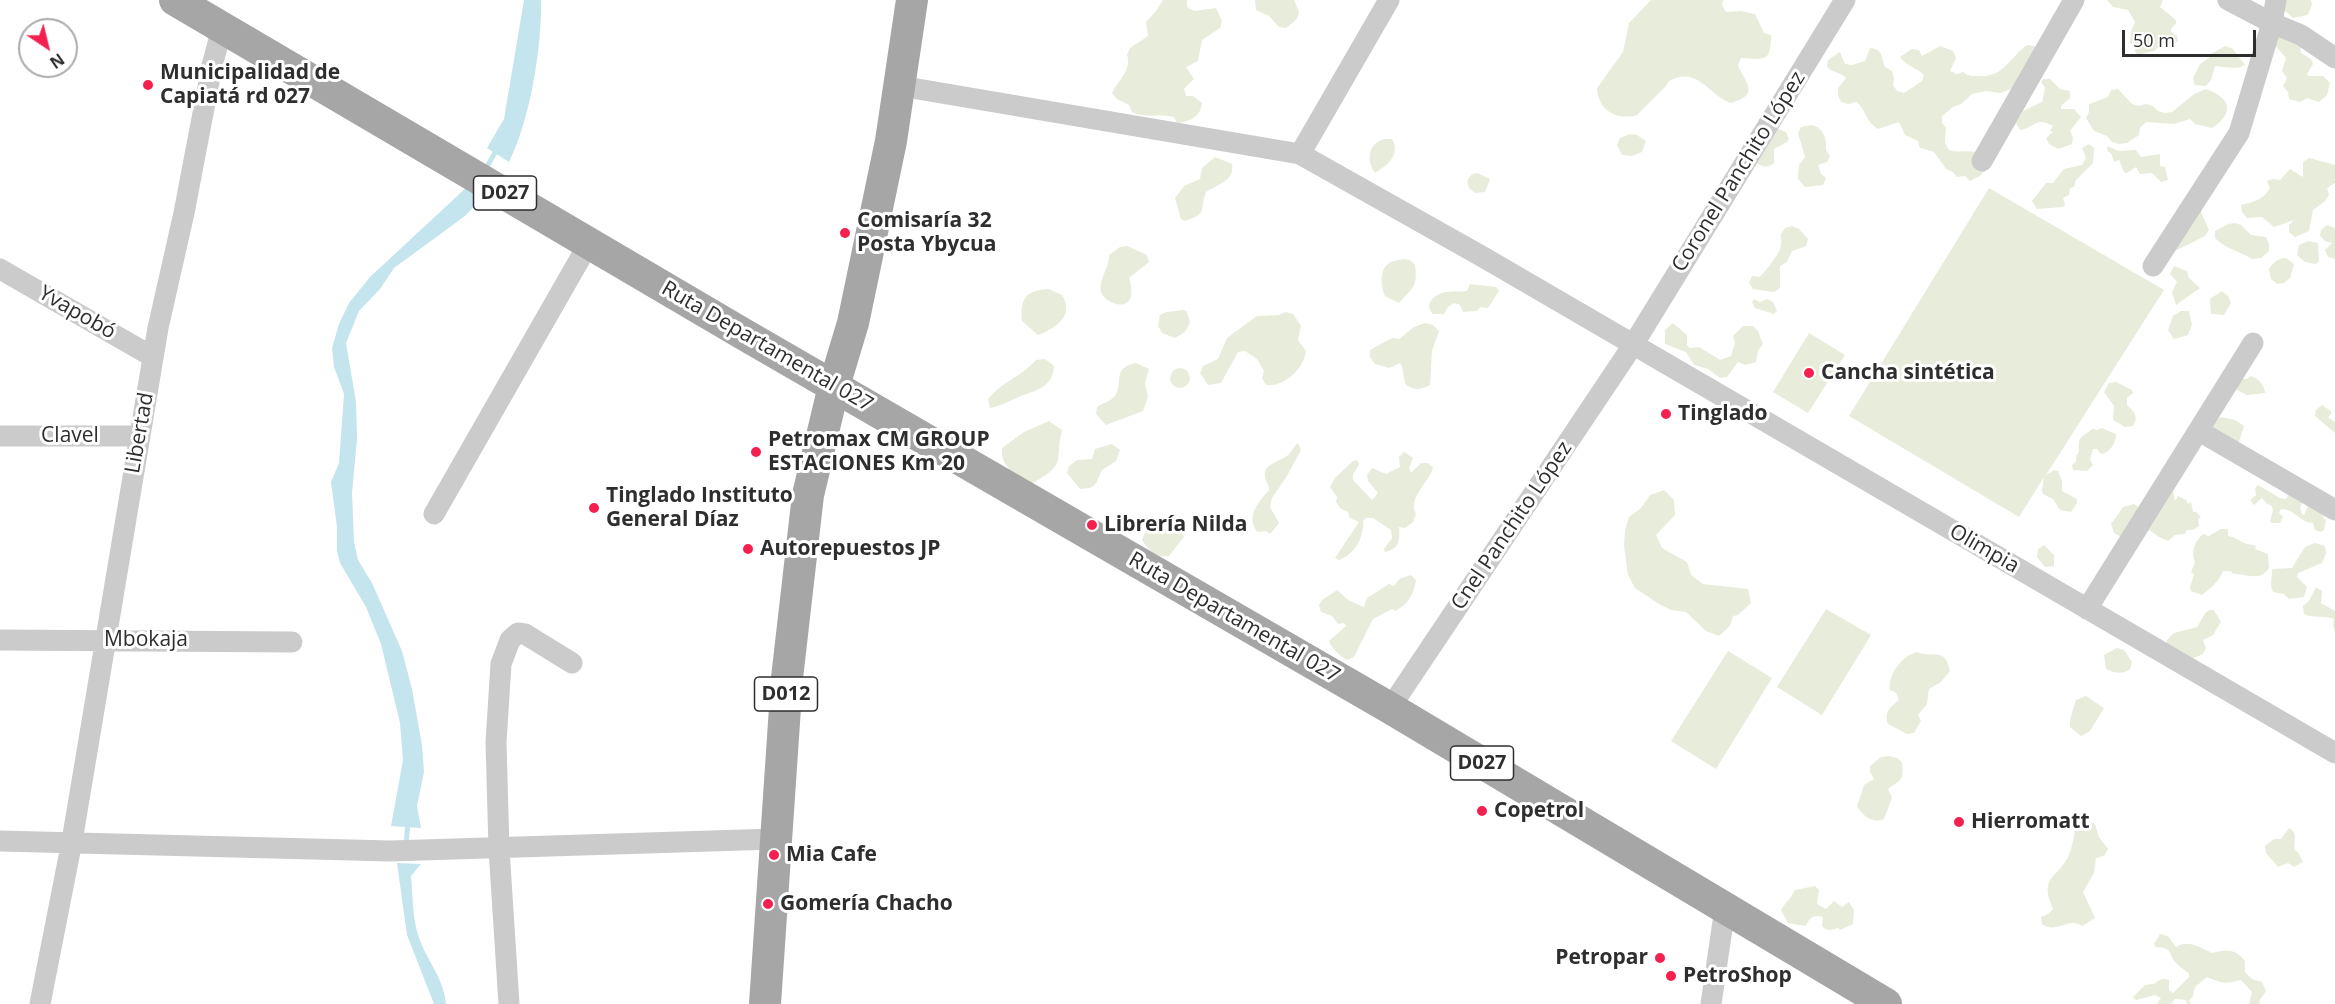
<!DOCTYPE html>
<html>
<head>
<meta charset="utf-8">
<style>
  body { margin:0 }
  #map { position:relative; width:2335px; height:1004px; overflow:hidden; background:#fff; font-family:"Open Sans",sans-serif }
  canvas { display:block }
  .north { position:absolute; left:18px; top:18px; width:60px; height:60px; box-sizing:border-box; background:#fff; border:2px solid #ababab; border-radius:50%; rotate:145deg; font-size:16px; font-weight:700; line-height:24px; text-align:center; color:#2e2e2e }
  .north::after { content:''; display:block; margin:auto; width:21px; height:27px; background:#f42150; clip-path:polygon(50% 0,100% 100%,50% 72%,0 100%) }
  .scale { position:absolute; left:2122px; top:30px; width:134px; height:27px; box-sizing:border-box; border:3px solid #2e2e2e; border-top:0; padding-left:8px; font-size:18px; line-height:21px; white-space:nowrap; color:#2e2e2e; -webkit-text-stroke:4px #fff; paint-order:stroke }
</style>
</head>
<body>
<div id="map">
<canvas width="2335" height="1004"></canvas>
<div class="north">N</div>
<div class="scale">50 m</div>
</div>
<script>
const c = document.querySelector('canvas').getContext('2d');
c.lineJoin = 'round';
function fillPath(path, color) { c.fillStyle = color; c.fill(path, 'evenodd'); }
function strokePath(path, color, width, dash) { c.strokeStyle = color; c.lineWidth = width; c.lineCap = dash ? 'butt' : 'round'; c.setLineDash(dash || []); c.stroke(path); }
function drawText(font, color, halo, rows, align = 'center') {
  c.font = font + ' "Open Sans",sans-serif'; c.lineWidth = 6; c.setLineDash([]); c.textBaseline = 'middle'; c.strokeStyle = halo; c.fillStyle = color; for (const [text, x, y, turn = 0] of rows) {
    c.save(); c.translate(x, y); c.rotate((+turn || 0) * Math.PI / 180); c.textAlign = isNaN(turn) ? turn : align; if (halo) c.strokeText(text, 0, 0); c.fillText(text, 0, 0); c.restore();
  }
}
fillPath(new Path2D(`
  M1163 0H1187V7L1194 11 1216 8 1222 21 1220 28 1202 40 1198 61 1186 67 1194 79 1184 89 1186 96H1193L1202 103C1201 116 1190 122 1177 123L1174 117C1160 113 1144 119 1132 112L1129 105 1117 99 1112 93C1118 81 1132 69 1127 55L1130 48 1148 36 1146 22 1156 11Z
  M1255 0H1294L1299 12 1297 19 1286 28 1279 27 1269 16 1256 10Z
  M1651 0H1723L1722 5 1726 12 1741 11 1755 14 1764 33 1771 35C1771 63 1765 59 1741 58L1738 65C1744 82 1762 94 1731 103 1709 96 1698 65 1669 81L1665 87 1637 115C1616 121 1598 110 1597 88L1623 52 1629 23Z
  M2107 0H2163L2160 7 2176 20V23L2171 29V32L2177 36 2178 40 2174 46 2163 43 2154 51 2137 55 2135 51 2137 45 2130 43 2131 32 2135 22 2128 10 2113 7Z
  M2286 0H2311L2312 5 2308 15 2293 18 2284 10Z
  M2274 28 2300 39 2301 53 2311 59 2313 64 2307 74 2309 76H2323L2330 83 2327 95 2319 102 2307 98 2300 102 2289 99 2288 92 2283 86 2287 78 2282 71 2286 58 2274 44Z
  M2027 45 2034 46 2038 51 2015 87 2001 93 1986 91 1972 94 1961 104 1953 107 1942 116V123L1946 128 1945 143 1949 150C1958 153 1967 150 1976 152L1985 170 1980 176 1970 181 1965 176 1957 177 1953 172 1946 169 1934 152 1920 148 1918 141 1905 135 1899 122 1878 129C1865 121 1866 109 1856 102L1848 104 1841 102 1838 95V88L1846 78C1840 72 1833 73 1827 67L1828 60 1840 52 1845 64 1852 65 1865 61 1870 48C1883 49 1881 57 1885 67L1892 71 1894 78 1893 85 1897 91 1904 93 1922 81 1924 75C1916 67 1906 66 1900 57L1912 49 1919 50 1922 56 1940 46 1953 51 1956 58 1950 71 1957 74 1963 72C1969 77 1974 76 1981 76 2004 77 2011 56 2027 45Z
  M2225 46 2232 48 2245 65C2239 70 2224 67 2215 66L2211 80 2206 86 2195 85 2193 78 2200 64 2209 58V55Z
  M2043 79H2050L2060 89 2070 91V98L2061 106V109H2074L2081 117 2070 131 2073 138 2072 144 2058 149 2049 144 2046 138 2053 132 2050 131 2053 126C2035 116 2036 127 2020 130L2016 123 2023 111 2042 102 2045 88 2041 82Z
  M2118 89 2132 104 2139 106 2146 104 2153 106 2158 111 2165 113 2172 112 2194 94 2206 89C2231 98 2235 113 2212 128L2195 124 2190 119 2174 124 2146 122 2140 128 2139 135 2127 143 2119 144 2112 142 2107 136 2094 131 2086 118 2089 112V104L2108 97 2111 90Z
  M1812 125C1824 128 1827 140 1826 150L1830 156 1827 162 1818 165 1821 174 1826 178 1823 185 1805 187 1798 179 1799 165 1805 157 1798 133 1801 127Z
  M1776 128 1786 132 1789 139 1787 142 1774 149V163C1769 168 1761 167 1757 163Z
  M1630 134 1637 135 1646 141 1642 152 1632 156 1622 155 1617 145 1620 138Z
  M1384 139H1392C1401 154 1388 165 1375 173 1366 160 1368 144 1384 139Z
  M2089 144 2094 148 2093 163 2076 180 2074 187 2070 188 2069 195 2063 198 2065 204 2063 207 2037 209 2032 201 2046 183H2053L2064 169 2082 165 2086 158 2082 148Z
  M2108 146 2118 151 2136 150 2141 157 2160 154V166L2165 167 2168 180 2161 182 2152 173 2140 174 2136 167 2127 173 2124 172 2119 160 2114 162 2111 153 2108 152 2107 148Z
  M1215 157 1232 164C1235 181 1218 184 1206 192 1199 210 1209 213 1185 221L1181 219 1175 198 1184 186 1200 179 1202 168Z
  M2309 158 2335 165V183L2327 188 2329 195 2325 201 2313 210 2309 231 2295 237 2289 232V225L2294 220 2274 227 2262 217 2247 218 2242 212 2241 205C2254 202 2264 199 2270 188L2267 181 2273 179 2280 180 2290 169 2303 177V162Z
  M1477 173 1490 179 1485 192 1475 193 1469 188 1467 181 1471 175Z
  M1989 188 2164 290 2046 475 2054 470 2058 471 2062 481V491L2077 499V503L2071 512 2060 510 2053 499 2043 494 2042 490 2044 477 2019 517 1849 416Z
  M2202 205 2201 212 2209 230 2205 236 2177 250 2173 249Z
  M2235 223 2241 225 2251 235 2266 237 2269 244V251L2261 258 2252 259C2240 251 2225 249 2215 238V231L2228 224Z
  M2327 225 2335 228V259L2328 257 2325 250 2332 243 2325 241 2320 236 2321 230Z
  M1792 226 1799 229 1808 239 1806 246 1792 251 1787 262 1780 266V288L1774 292 1753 289 1749 283 1752 276 1759 277C1765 273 1778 255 1780 249 1782 245 1781 238 1781 234L1785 228Z
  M2308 241 2318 243 2319 261 2316 264 2305 262 2297 255 2299 245Z
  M1127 246 1147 255 1149 262 1129 278C1141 317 1105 305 1101 292 1098 280 1110 267 1109 255L1120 247Z
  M2286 258 2294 264 2290 278 2284 283 2277 284 2271 279 2269 269C2274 262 2278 258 2286 258Z
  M1403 259 1410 260 1415 265C1418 287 1413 287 1399 303L1385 296C1381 287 1379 270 1389 263 1392 261 1399 260 1403 259Z
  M2174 266 2187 271 2189 278 2200 288 2176 305 2172 292 2177 282 2170 274Z
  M1470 284 1496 287 1499 291 1488 308 1481 307 1477 311 1463 312 1460 305 1454 303 1448 307 1444 314H1433C1423 304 1435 293 1447 292 1454 291 1460 292 1467 291Z
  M1049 289 1062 295C1075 316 1056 328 1038 335L1022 321C1020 298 1026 290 1049 289Z
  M2222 291 2228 296 2231 303 2224 315 2211 314 2210 299Z
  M1754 299 1760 302 1767 299 1773 302 1777 311 1774 314 1755 308 1752 302Z
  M1184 310 1187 312 1190 322 1185 332 1175 338 1162 333 1158 326 1160 315 1166 312Z
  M2181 311H2189L2192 325 2188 335 2174 339 2168 330 2173 316Z
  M1286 312 1293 314 1301 326 1298 340 1306 351C1304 369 1284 387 1266 385L1262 378 1264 371 1257 359 1245 351 1238 352 1221 383 1208 385 1200 373 1203 366 1218 359 1227 338 1257 316 1279 315Z
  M1425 323 1433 325 1439 331 1432 351 1430 385C1420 390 1414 391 1405 384L1402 366 1400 363 1389 368 1375 364 1370 357V350L1392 338 1399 339 1414 327Z
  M1673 323 1687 335V345L1690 348 1699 347 1720 360 1731 356 1735 343 1733 336 1743 326H1753L1758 331 1763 344 1758 351 1756 362 1745 365 1738 362 1727 377 1720 378 1708 369 1694 365 1686 352 1665 344V330Z
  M1809 333 1845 355 1808 413 1773 392Z
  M1045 359 1054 366C1053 389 1034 390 1017 398 1007 402 1000 406 990 408L988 399C1001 382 1020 378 1036 360Z
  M1136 363 1149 369 1145 383 1148 397 1143 411 1106 425 1096 414 1097 407C1102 404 1110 401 1114 397 1125 384 1110 368 1136 363Z
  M1170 378a10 10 0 1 1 20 0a10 10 0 1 1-20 0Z
  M2250 376C2258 377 2265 386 2265 393L2247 395 2237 390V378L2247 379Z
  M2116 382 2132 390 2133 393 2127 398V405L2134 412 2136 419 2133 426 2125 427 2113 420 2114 406 2104 392 2109 383Z
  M2322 405 2331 411V414L2328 417 2335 422V433L2315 416 2316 410Z
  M2221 417 2235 420 2244 426 2238 445 2209 425Z
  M1049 421 1062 430C1054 463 1068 463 1033 483 1017 476 1000 468 1002 448L1024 432Z
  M2102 428 2116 434C2116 443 2110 453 2101 454L2097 449H2093L2090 459 2093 465 2087 471 2073 470 2072 465 2076 462V456L2079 452C2078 436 2080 439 2092 429L2097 430Z
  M1298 443 1301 450 1287 476 1272 498 1270 507 1279 523 1270 534 1266 531 1257 532C1246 515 1258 503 1269 490 1269 485 1265 481 1265 476 1263 463 1283 461 1289 454 1293 450 1293 447 1298 443Z
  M1112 444 1120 450 1116 461 1102 470C1095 483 1099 488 1080 489L1067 473 1069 466 1077 460 1092 459 1095 449Z
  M1404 452 1413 458 1409 468 1411 473 1421 463H1428L1433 468C1429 482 1407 499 1416 514L1413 522 1405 528 1399 527C1400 539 1400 549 1385 552L1384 549 1392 538 1391 530 1373 518H1366L1363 521C1364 538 1355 554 1339 560L1335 558 1359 522 1350 518 1348 512 1340 508 1336 502 1337 497 1330 487 1335 478 1353 461 1357 460 1359 464 1353 475V480L1372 500 1378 493 1368 481 1367 475 1372 468 1386 474 1400 467 1399 457Z
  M2258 485 2280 498 2286 499 2289 494 2305 495 2300 508 2302 514 2304 515 2308 506 2324 511 2323 518 2326 520 2324 530 2321 532 2315 530 2313 523C2300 523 2295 509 2281 509L2279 513 2283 517 2280 523H2272L2270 522 2273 510 2271 505 2267 504 2262 498 2254 505 2250 500 2256 495 2255 488Z
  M1664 490 1674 500 1675 515 1656 535 1662 548 1687 562 1691 575 1703 584 1748 589 1751 603 1738 615 1733 616 1730 626 1719 636 1706 631 1686 612 1671 610 1659 604 1635 588 1628 575 1624 546 1625 530 1629 517 1641 508 1650 495Z
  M2173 491 2175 501 2178 496 2186 500 2188 504 2191 502 2193 512H2196L2201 517 2198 519 2199 526 2193 530H2187L2185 534 2175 535 2168 541 2159 537 2149 530Z
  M2134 504 2140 508 2123 538 2114 533 2111 524 2123 507Z
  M1165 518 1176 521 1184 537 1169 556C1156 558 1148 550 1142 540 1146 527 1153 522 1165 518Z
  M2221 529H2228V536C2235 537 2238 540 2244 543 2248 545 2252 544 2256 546L2255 549 2268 554 2269 568C2259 583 2247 573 2233 574L2231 571H2223C2220 580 2210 589 2202 595L2191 591 2190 588 2194 574 2191 572 2195 562C2190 552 2195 541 2203 534L2209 536Z
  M2315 543 2325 546 2326 553 2322 563 2298 573 2297 577 2307 587 2304 597 2289 599 2284 594 2273 592 2271 586 2272 569 2292 568 2305 547Z
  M2044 545 2054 555V566L2045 567 2037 557 2038 549Z
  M1411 575 1416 580C1414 594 1408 605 1395 611L1392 609 1373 619 1354 657 1347 660C1340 656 1331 648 1329 641L1346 626 1344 623 1338 624 1332 616 1321 612 1319 605 1322 600 1337 590 1348 600 1364 607 1367 598 1389 584 1394 586 1399 579Z
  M2316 587 2322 591 2321 603 2335 611V632L2333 625 2334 619C2324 615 2314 619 2304 614L2303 606 2309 601Z
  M1826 609 1871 635 1822 715 1777 687Z
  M2210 610H2214L2221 622 2213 635 2203 640 2206 648 2203 654 2192 659 2167 644V640L2174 633 2197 627 2206 612Z
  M2117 648 2124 650 2132 662 2130 669C2123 675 2114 673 2106 669L2104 655Z
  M1728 651 1772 678 1716 769 1671 741Z
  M1917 652C1934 659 1945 646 1950 671L1941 682 1929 689 1927 704 1918 715 1921 721 1914 733 1907 734 1888 724C1884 712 1890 707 1899 700L1896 693 1890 690C1887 675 1903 655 1917 652Z
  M2086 696 2104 708 2090 731 2081 736 2070 727C2069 719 2074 707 2076 700Z
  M1889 756 1897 758 1902 762C1904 782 1901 779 1888 789L1892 798 1884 819C1872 824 1863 816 1857 806L1864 785 1874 779 1870 772V766L1881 757Z
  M2088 821 2095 824 2099 837 2108 849 2104 856 2096 858 2094 873 2083 892 2095 918 2082 926C2067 916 2058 935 2042 924L2041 917 2048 914 2053 909C2040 878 2053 881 2067 859 2071 853 2075 834 2075 826Z
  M2289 828C2299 833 2293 842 2295 850L2298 852 2303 862 2294 867 2288 863 2278 867 2266 853 2265 846 2274 839H2281Z
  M1815 886 1819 890 1817 904 1826 909 1834 901 1842 907 1849 902 1854 910 1853 924 1840 930 1838 928C1830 930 1828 932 1822 926L1823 917C1814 914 1809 917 1806 926L1788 923 1781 910C1785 903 1792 897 1795 890Z
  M2160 934 2168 936 2176 947C2188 939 2201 948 2212 953 2227 949 2235 949 2245 961V972L2252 979 2262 982 2266 991 2259 1001 2260 1004H2249L2252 992 2241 980C2225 984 2223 984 2207 977L2195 987 2193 996 2189 1001 2191 1004H2187L2186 1000 2175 999 2171 1004H2157L2161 998 2155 995 2136 1000 2133 997 2145 985 2153 984C2159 982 2161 976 2169 980V990L2173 993 2189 977V974C2185 970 2181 968 2177 964 2167 953 2174 948 2156 947L2154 944Z`), '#e7edda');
fillPath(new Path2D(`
  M524 0H541C542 47 530 120 509 162L487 148 504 119Z
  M468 186 483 197 465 216 394 268 380 289 359 311 346 343 356 402 357 439 352 493 354 542 358 560 372 583 402 651 412 689 422 745 424 772 417 806 421 828 391 826 403 760 400 723 381 644 366 607 340 563 337 551V527L331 482 339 463 344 394 334 367 332 348 339 324 349 303 370 277Z
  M397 863 421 864 411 876C413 897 412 922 421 943 429 963 444 980 446 1004H434L407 935Z`), '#c4e4ee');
strokePath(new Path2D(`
  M488 165 498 147
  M406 845 408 822`), '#c4e4ee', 5);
strokePath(new Path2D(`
  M2228 0 2272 23 2301 35 2335 58
  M900 86 1300 154 1483 257 2335 753
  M1300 154 1389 0
  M1982 161 2074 0
  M2153 266 2239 133 2272 23 2276 0
  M0 269 153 357
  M2199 431 2335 510
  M0 436H139
  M434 514 589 243
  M2087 609 2253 343
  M0 640 292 642
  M1390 708 1633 345 1845 0
  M0 841 390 851 775 839
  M40 1004 72 841 158 328 184 213 212 66 222 28
  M509 1004 499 849 496 742 501 664 510 640 518 633 525 634 572 663
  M1711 1004 1725 908`), '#cbcbcb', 21);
strokePath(new Path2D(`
  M175 0 745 335 1390 708 1886 1004
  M765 1004 787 678 808 495 834 386 853 323 891 141 912 0`), '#a6a6a6', 32);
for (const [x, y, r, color] of [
  [148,85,6,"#f42150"],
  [845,233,6,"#f42150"],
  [1809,373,6,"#f42150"],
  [1666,414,6,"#f42150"],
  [756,452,6,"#f42150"],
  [594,508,6,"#f42150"],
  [1092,525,6,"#f42150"],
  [748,549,6,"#f42150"],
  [1482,811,6,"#f42150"],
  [1959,822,6,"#f42150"],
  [774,855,6,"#f42150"],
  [768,904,6,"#f42150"],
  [1660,958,6,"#f42150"],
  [1671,976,6,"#f42150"]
]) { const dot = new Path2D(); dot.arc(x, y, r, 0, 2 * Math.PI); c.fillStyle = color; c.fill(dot); strokePath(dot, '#fff', 2); }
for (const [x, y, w] of [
  [505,193,63],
  [786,694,63],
  [1482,763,63]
]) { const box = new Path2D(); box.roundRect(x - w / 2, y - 17, w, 34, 4.5); c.fillStyle = '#fff'; c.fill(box); strokePath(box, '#2e2e2e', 1.5); }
drawText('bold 20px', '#2e2e2e', null, [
  ["D027",505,193],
  ["D012",786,694],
  ["D027",1482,763]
]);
drawText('bold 21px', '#2e2e2e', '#fff', [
  ["Municipalidad de",160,73],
  ["Capiatá rd 027",160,97],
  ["Comisaría 32",857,221],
  ["Posta Ybycua",857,245],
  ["Cancha sintética",1821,373],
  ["Tinglado",1678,414],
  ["Petromax CM GROUP",768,440],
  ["ESTACIONES Km 20",768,464],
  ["Tinglado Instituto",606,496],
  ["General Díaz",606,520],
  ["Librería Nilda",1104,525],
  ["Autorepuestos JP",760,549],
  ["Copetrol",1494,811],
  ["Hierromatt",1971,822],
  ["Mia Cafe",786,855],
  ["Gomería Chacho",780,904],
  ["Petropar",1648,958,"right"],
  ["PetroShop",1683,976]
], 'left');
drawText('21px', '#2e2e2e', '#fff', [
  ["Coronel Panchito López",1739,172,-58],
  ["Yvapobó",77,313,30],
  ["Ruta Departamental 027",767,347,30],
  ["Libertad",140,433,-80],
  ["Clavel",70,436],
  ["Cnel Panchito López",1512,526,-56],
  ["Olimpia",1984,549,30],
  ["Ruta Departamental 027",1234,618,30],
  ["Mbokaja",146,640]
]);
</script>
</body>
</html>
